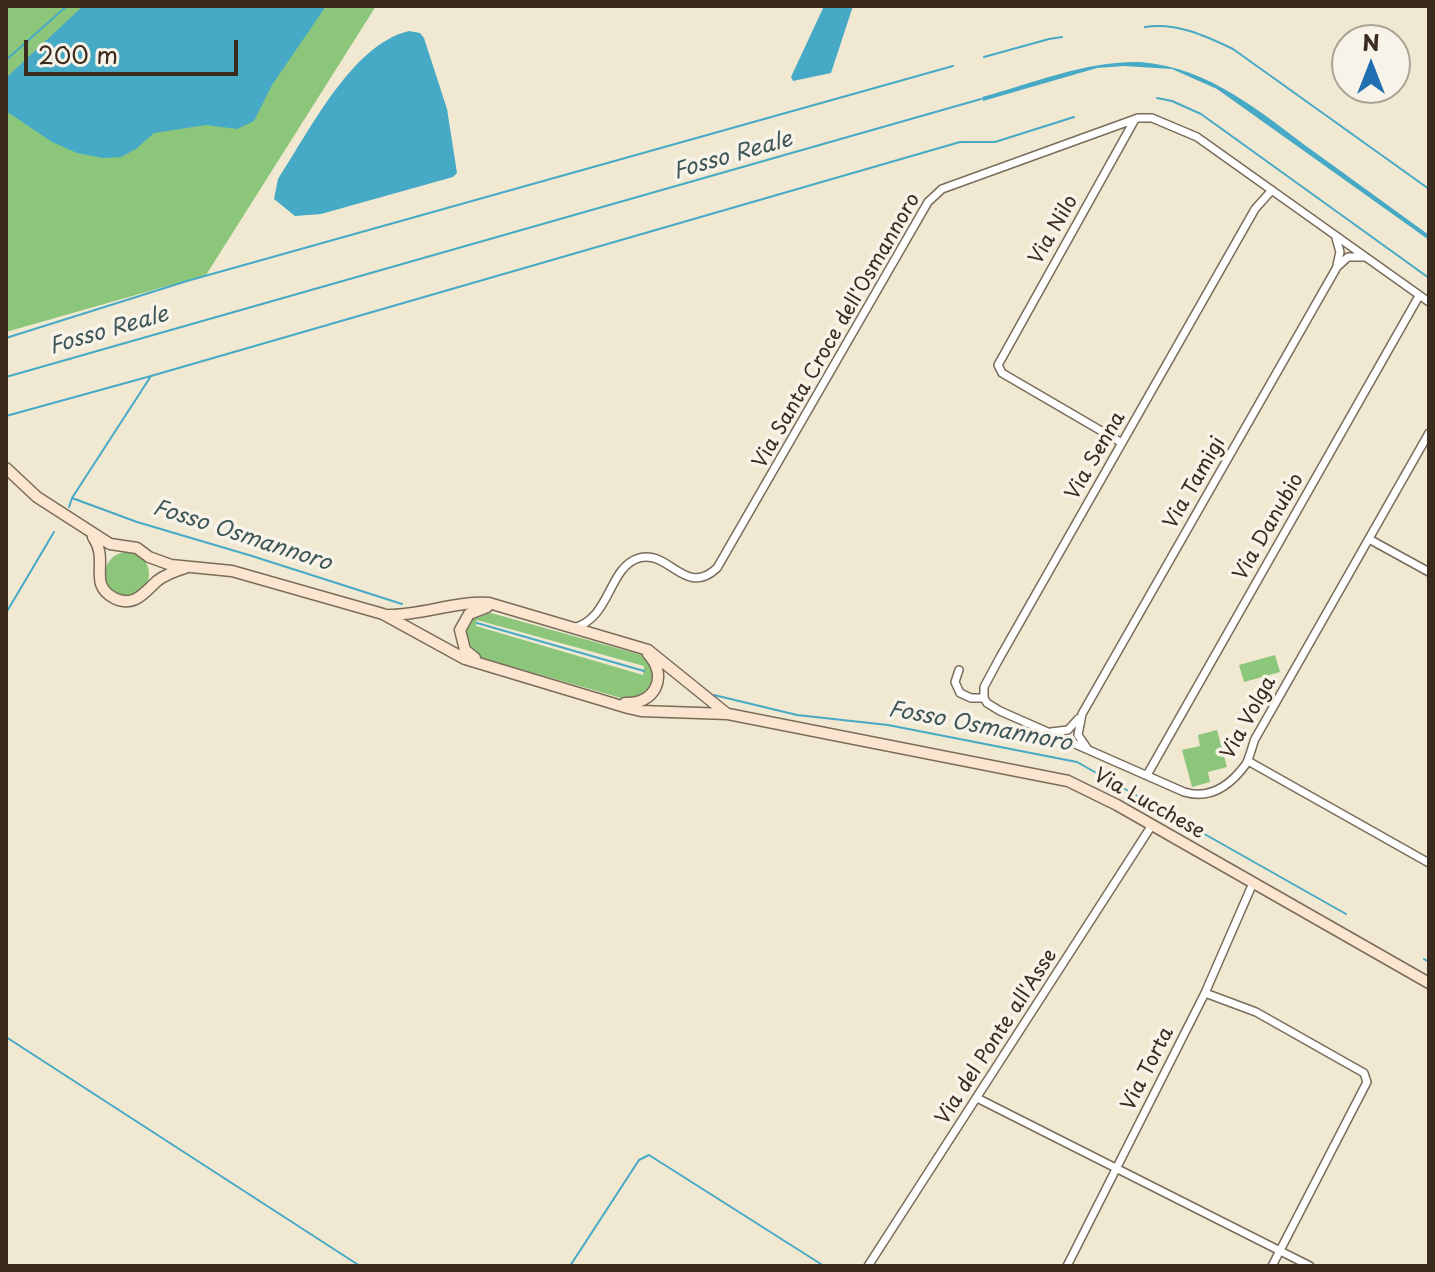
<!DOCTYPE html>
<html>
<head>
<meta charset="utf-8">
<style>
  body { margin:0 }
  #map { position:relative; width:1435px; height:1272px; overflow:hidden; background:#f0e8d0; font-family:"Playpen Sans",sans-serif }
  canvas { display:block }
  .frame { position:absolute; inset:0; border:8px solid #3b2a1e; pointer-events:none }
  .north { position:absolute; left:1331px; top:24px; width:80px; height:80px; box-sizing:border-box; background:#f7f3e8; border:2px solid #aca397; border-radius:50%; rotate:0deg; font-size:22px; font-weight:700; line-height:32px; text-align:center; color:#3b2a1e }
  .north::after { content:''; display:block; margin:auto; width:28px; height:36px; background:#1f6fb2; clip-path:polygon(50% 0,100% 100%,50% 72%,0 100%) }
  .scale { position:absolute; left:24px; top:40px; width:214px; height:36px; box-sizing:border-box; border:4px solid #3b2a1e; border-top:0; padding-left:10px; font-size:24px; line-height:28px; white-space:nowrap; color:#3b2a1e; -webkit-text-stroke:6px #f7f3e8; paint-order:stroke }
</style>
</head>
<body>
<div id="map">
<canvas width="1435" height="1272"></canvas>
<div class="frame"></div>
<div class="north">N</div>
<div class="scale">200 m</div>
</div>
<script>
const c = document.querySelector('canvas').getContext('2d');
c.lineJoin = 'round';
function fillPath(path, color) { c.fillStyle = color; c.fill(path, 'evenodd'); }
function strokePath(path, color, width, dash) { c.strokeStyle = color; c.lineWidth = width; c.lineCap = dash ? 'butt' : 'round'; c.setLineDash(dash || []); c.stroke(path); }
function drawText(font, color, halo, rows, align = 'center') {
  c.font = font + ' "Playpen Sans",sans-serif'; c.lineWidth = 7; c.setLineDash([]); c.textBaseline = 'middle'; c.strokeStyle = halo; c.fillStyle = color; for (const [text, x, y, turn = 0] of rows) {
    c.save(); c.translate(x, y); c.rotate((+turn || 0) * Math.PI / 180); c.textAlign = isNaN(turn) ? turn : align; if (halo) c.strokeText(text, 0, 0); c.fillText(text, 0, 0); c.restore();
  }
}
fillPath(new Path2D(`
  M6 6H376L206 275 6 332Z
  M105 574a22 22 0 1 1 44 0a22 22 0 1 1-44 0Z
  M484 611 645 656 656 673 648 694 628 700 475 656 469 650 465 628 472 616ZM477 620 644 666 643 675 476 626Z
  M1275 655 1280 672 1244 682 1239 665Z
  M1217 730 1227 767 1208 772 1210 782 1192 787 1182 750 1200 746 1198 735Z`), '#8cc67b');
fillPath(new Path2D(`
  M83 6H326L272 85 254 121 237 129 206 125 154 133 136 149 121 157 103 158 77 153 52 142 6 111V78Z
  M824 6H853L831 73 793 81 791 77Z
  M409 31 420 33 424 38 447 109 457 173 453 177 321 214 295 216 274 199 278 179C309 132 352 44 409 31Z
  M1140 62C1209 67 1260 112 1313 151 1352 179 1390 207 1429 235V240L1217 89 1172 69 1124 66 1097 68 983 101 982 97C1034 83 1085 61 1140 62Z`), '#46a9c6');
strokePath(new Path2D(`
  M1145 27C1176 22 1206 36 1233 49L1429 189
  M984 57 1049 39 1062 37
  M6 60 67 6
  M1157 98 1172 101 1201 114 1429 278
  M6 338 187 281 953 66
  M151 376 960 142H995L1074 117
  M6 377 981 99
  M6 416 151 376 72 498 69 507
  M72 498 137 522 252 556 402 604
  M6 613 54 532
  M477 623 644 671
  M714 695 797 715 888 725 1077 762 1346 914
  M1424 959 1429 962
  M6 1037 360 1266
  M570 1266 639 1160 649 1155 824 1266`), '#46a9c6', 2);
const minor = new Path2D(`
  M1336 238 1340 252 1337 265
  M1122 443 1002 373 998 365 1134 121
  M1369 539 1429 572
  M573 628C611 619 608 567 639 558 669 549 685 598 717 568L928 202 942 189 1138 118H1152L1197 137 1429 302
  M959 670 955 682 960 693 971 698H984
  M984 698 987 703 1000 711 1184 792C1210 800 1230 786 1246 764 1250 757 1252 746 1255 739L1429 433
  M984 698V687L999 659 1255 209 1272 190
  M1051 732 1068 730 1078 719
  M1087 748 1078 735 1082 714 1337 267 1348 257H1364
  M1248 761 1429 863
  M1147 775 1419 296
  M1205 993 1256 1012 1364 1073 1367 1082 1272 1266
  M977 1098 1310 1266
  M868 1266 1152 825
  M1067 1266 1205 993 1253 883`);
const secondary = new Path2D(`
  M6 468 37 497 110 544 137 548 149 557 171 565 232 571 383 614 465 659 628 708 641 711 728 714 1068 781 1117 805 1429 983
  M93 537C110 561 87 584 114 598 134 608 144 593 157 581 165 575 175 571 185 568
  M389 615C423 615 455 601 489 603L648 650 726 713
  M475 658 465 650 460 630 469 614 487 607
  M625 703C655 705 669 676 648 654`);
strokePath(minor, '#7a6c5c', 10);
strokePath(secondary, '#7a6c5c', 13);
strokePath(minor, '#fff', 7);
strokePath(secondary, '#fce5cf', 10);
drawText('20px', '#3b2a1e', '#f7f3e8', [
  ["Via Nilo",1054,230,-60],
  ["Via Santa Croce dell'Osmannoro",837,331,-60],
  ["Via Senna",1096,456,-60],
  ["Via Tamigi",1195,483,-60],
  ["Via Danubio",1269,527,-60],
  ["Via Volga",1249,718,-61],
  ["Via Lucchese",1149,804,29],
  ["Via del Ponte all'Asse",997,1037,-57],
  ["Via Torta",1148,1069,-63]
]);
drawText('italic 22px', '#3f5659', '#f7f3e8', [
  ["Fosso Reale",733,156,-16],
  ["Fosso Reale",109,331,-16],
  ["Fosso Osmannoro",242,536,18],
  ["Fosso Osmannoro",980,727,11]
]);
</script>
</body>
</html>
